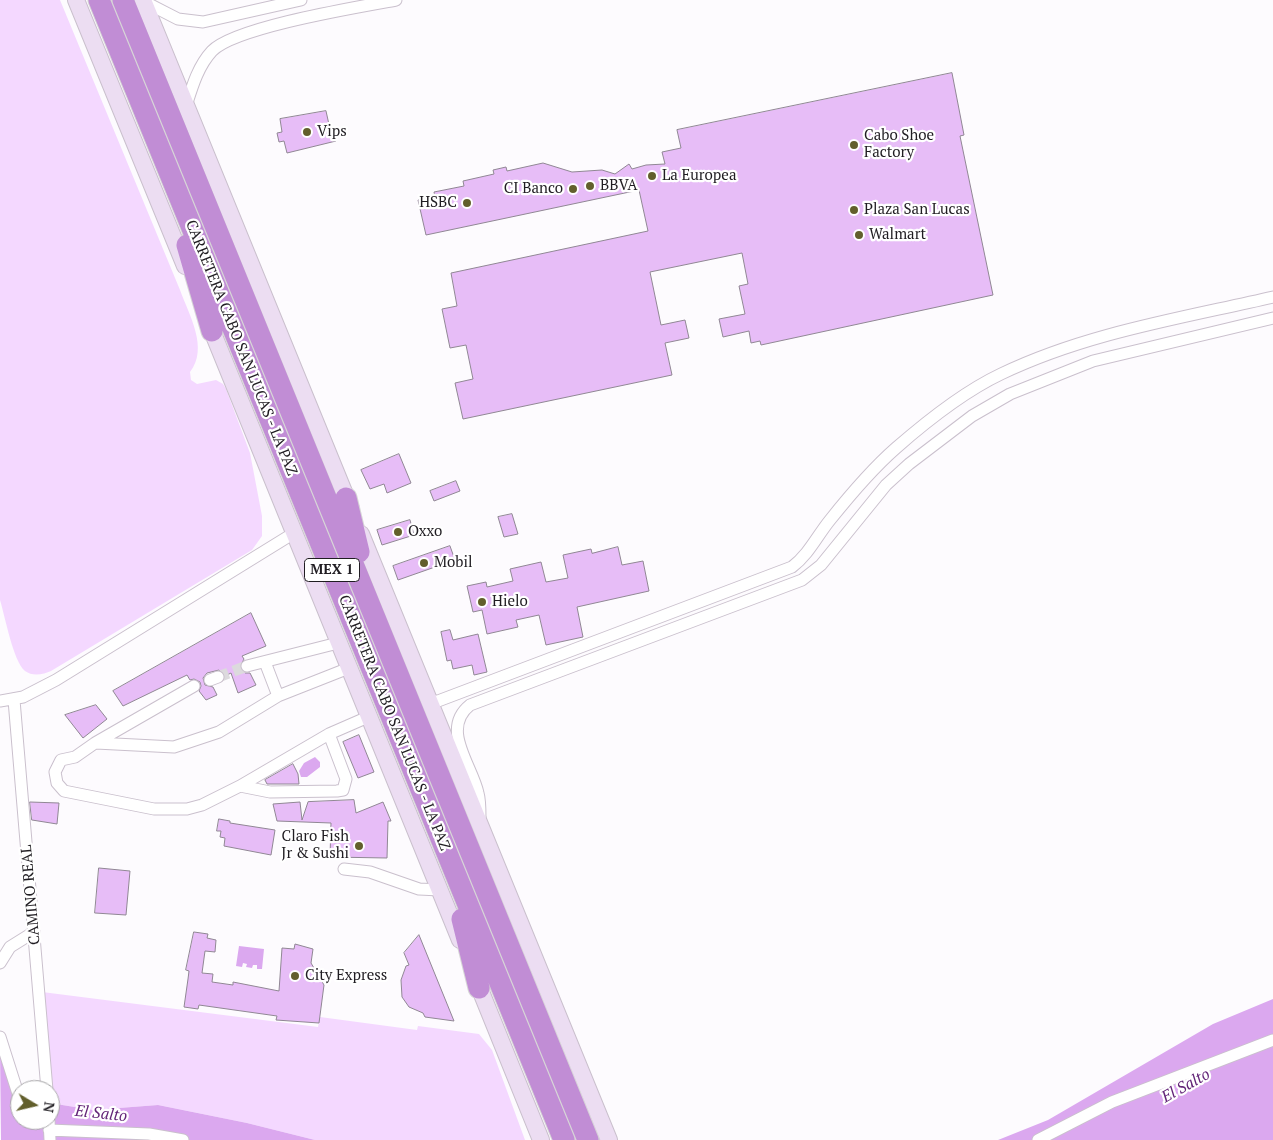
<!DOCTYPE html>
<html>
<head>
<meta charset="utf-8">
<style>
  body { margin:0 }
  #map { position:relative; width:1273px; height:1140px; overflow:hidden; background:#fdfbfe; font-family:"PT Serif",serif }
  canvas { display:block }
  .north { position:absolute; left:10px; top:1080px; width:50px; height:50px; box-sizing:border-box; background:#fff; border:1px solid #a6a5a7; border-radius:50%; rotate:99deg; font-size:14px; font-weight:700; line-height:20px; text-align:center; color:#201d22 }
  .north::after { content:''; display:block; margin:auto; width:18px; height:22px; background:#625f2c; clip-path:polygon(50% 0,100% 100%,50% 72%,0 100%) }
</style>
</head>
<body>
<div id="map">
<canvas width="1273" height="1140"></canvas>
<div class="north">N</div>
</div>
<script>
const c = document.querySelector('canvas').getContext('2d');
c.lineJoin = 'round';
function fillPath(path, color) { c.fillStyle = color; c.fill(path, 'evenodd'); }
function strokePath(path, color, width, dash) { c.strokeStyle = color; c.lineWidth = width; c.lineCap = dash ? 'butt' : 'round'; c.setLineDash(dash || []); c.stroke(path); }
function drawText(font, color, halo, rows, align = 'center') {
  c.font = font + ' "PT Serif",serif'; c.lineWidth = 4.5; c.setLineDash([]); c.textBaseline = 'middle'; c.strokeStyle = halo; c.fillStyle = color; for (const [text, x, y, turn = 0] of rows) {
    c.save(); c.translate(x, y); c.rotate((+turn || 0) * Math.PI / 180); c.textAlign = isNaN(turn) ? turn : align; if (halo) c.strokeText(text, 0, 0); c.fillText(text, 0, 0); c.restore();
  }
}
fillPath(new Path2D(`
  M0 0H60L180 290C189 315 209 348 190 372L191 380 197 384 216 380 223 384 226 389 250 453 262 516V536L252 550 51 671C44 674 33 677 25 671 13 661 5 616 0 600Z
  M42 992 318 1027 320 1017 417 1030 418 1026 479 1034 492 1050 525 1140H315L247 1123 158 1105 93 1110 50 1103Z`), '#f4d8ff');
fillPath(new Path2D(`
  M315 757 320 762V767L307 777H301L299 771 304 763Z
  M239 946 264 949 262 969H257V965H253L252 968 246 967 247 964 243 963 242 967 236 966Z
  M1273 999V1140H998L1048 1120 1213 1024Z
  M0 1049 21 1084 28 1090H20V1120H50V1103L93 1110 158 1105 247 1123 315 1140H1Z`), '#dba8ef');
const building = new Path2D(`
  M952 73 964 135 960 136 993 295 761 345 760 341 751 343 749 331 723 337 719 319 745 314 739 286 748 284 742 253 650 272 661 325 685 320 689 338 665 343 672 375 463 419 455 383 473 379 466 345 450 348 442 309 457 306 451 273 648 231 639 190 426 235 418 200 435 197 434 192 464 186 463 181 494 174 493 170 506 167 507 171 543 163 572 172 602 170 615 174 629 164 632 169 646 165 665 164 662 152 681 148 677 130Z
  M326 111 330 129H334L336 141 287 153 284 141 279 142 277 133 282 132 280 119Z
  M399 454 411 483 387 493 384 484 370 489 361 470Z
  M456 481 460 491 434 501 430 491Z
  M512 514 518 534 504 537 498 517Z
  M410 520 414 535 382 545 377 530Z
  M450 546 455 560 398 580 393 566Z
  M618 547 622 565 643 561 649 591 577 607 583 637 546 645 539 615 516 620 518 627 487 634 482 610 473 612 467 586 486 582 487 587 513 581 510 569 541 562 546 582 568 578 563 555 591 549 592 553Z
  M251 613 266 646 242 656 244 659 240 667 245 673H250L256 685 238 693 231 673 225 676 219 670 207 673 203 678 205 685 213 687 217 695 206 700 199 691 201 686 200 682 194 679 190 680 187 675 123 706 113 691Z
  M450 630 453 640 478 634 487 672 474 675 472 665 453 669 451 660 447 661 441 632Z
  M96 705 107 719 83 738 65 715Z
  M359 735 374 772 358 778 343 742Z
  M293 764 298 774 299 784H267L265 780Z
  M354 800 356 813 383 802 391 821H388L387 858 330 857 331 823 277 821 273 804 300 802 302 820 308 802Z
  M30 802 59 803 57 824 32 820Z
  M219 819 230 821V823L275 830 271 855 224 846 225 838 220 837 221 831H217Z
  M99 868 130 871 126 915 95 913Z
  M194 932 208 934 207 938 216 940 215 952 205 951 202 973 213 974 212 982 233 985V982L279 991 282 948 294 949 295 944 313 949 311 963 324 985 319 1023 276 1020 277 1016 199 1005 198 1009 184 1007 188 979 189 971 186 970Z
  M419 935 454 1021 425 1017 423 1013 409 1007 402 997 401 980 406 966 409 965 404 953Z`);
fillPath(building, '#e7bdf7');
strokePath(building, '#908794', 1);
strokePath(new Path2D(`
  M218 677 247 666`), '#dcdadd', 11, [11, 5.5]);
const street = new Path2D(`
  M143 1 178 19 203 22 301 0
  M186 106C192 87 198 66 212 51 235 27 358 7 396 0
  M265 662 278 696
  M247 666 338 643
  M210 680 218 677
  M194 686 95 743 75 757 61 760 55 772 57 783 64 791 154 809H187L202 805 240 786 270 792 337 791 343 790 346 779 329 734
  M427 696 432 701H438L792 567C809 554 817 536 830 520 850 495 872 469 896 448 928 420 963 392 1001 374 1086 333 1182 318 1273 297
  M14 700 47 1090
  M0 701 23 697 56 680 294 533
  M96 743 174 747 219 732 278 696 349 668
  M240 786 329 734 368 717
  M480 817C480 809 480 800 478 793 472 765 440 729 470 705L802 580 821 565 886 485 909 464 972 416 1010 394 1093 361 1273 318
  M344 869 370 872 419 889 440 890
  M0 963 10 947 34 932
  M0 1037 20 1100
  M49 1120 50 1140
  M49 1130 149 1134 183 1140
  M1038 1140 1112 1102 1273 1040`);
const secondary = new Path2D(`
  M76 0 185 266
  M143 0 351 509
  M208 321 460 940
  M361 534 609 1140
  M475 977 541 1140`);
const highway = new Path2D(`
  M99 0 564 1140
  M123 0 588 1140
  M187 245 212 331
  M346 498 359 552
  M462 919 479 988`);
strokePath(street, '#cac0cd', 13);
strokePath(secondary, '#cac0cd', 18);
strokePath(highway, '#d7d6d7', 23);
strokePath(street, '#fff', 11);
strokePath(secondary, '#ecddf2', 16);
strokePath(highway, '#c18dd5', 21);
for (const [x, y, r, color] of [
  [307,132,5,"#625f2c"],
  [854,145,5,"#625f2c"],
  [652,176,5,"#625f2c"],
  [590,186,5,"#625f2c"],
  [573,189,5,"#625f2c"],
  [467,203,5,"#625f2c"],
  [854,210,5,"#625f2c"],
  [859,235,5,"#625f2c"],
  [398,532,5,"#625f2c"],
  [424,563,5,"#625f2c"],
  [482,602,5,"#625f2c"],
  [359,846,5,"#625f2c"],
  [295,976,5,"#625f2c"]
]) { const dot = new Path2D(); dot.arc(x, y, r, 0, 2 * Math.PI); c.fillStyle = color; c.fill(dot); strokePath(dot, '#fff', 2); }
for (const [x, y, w] of [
  [332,570,55]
]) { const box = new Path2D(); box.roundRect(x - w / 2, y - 11.5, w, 23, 4); c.fillStyle = '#fff'; c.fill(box); strokePath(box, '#201d22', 1); }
drawText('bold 14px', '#201d22', null, [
  ["MEX 1",332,570]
]);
drawText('15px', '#201d22', '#fff', [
  ["Vips",317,132],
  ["Cabo Shoe",864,136],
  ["Factory",864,153],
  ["La Europea",662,176],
  ["BBVA",600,186],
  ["CI Banco",563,189,"right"],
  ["HSBC",457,203,"right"],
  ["Plaza San Lucas",864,210],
  ["Walmart",869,235],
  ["Oxxo",408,532],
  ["Mobil",434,563],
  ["Hielo",492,602],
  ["Claro Fish",349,837,"right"],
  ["Jr & Sushi",349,854,"right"],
  ["City Express",305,976]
], 'left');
drawText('15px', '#201d22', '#fff', [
  ["CARRETERA CABO SAN LUCAS - LA PAZ",241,348,68],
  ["CARRETERA CABO SAN LUCAS - LA PAZ",394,723,68],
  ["CAMINO REAL",31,895,-95]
]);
drawText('italic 16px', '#632578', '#fff', [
  ["El Salto",1186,1086,-29],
  ["El Salto",101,1114,6]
]);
</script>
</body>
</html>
